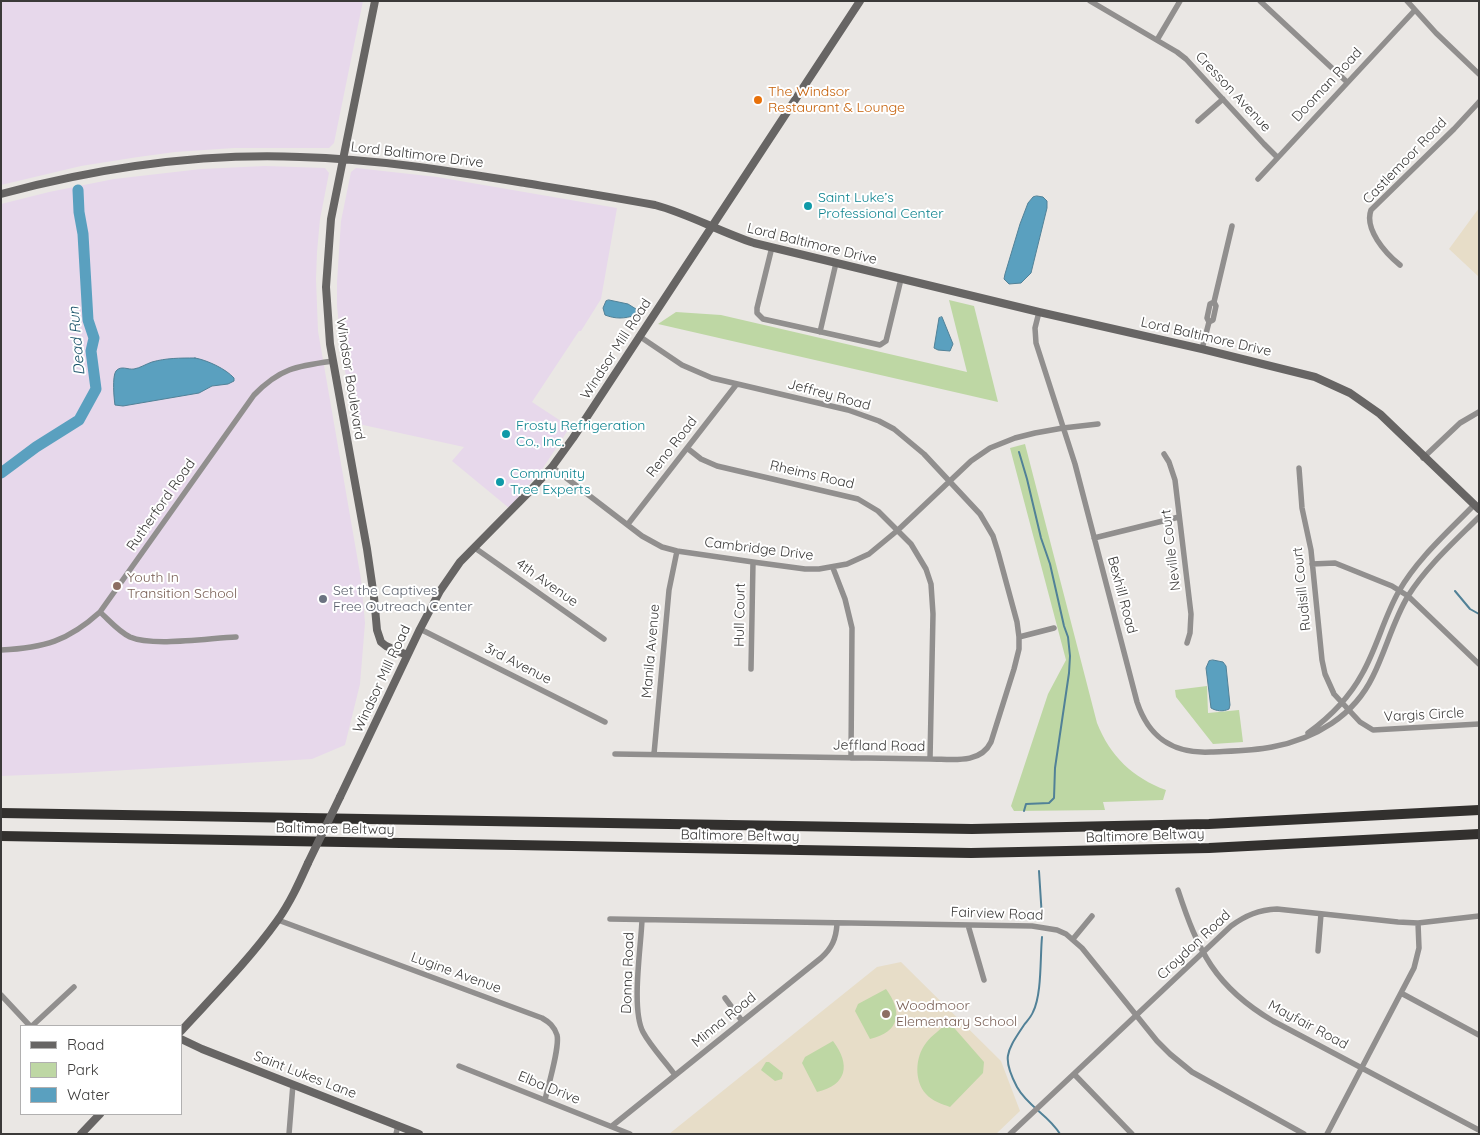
<!DOCTYPE html>
<html>
<head>
<meta charset="utf-8">
<style>
  body { margin:0 }
  #map { position:relative; width:1480px; height:1135px; overflow:hidden; background:#eae7e4; font-family:Quicksand,sans-serif }
  canvas { display:block }
  .frame { position:absolute; inset:0; border:2px solid #3b3a39; pointer-events:none }
  .legend { position:absolute; left:20px; top:1025px; width:162px; height:90px; box-sizing:border-box; background:#fff; border:1px solid #b1b0b0; margin:0; padding:6px 9px; list-style:none; font-size:15px; color:#3b3a39 }
  .legend li { display:flex; align-items:center; gap:10px; height:25px }
  .legend b { width:25px; border:1px solid #b1b0b0 }
</style>
</head>
<body>
<div id="map">
<canvas width="1480" height="1135"></canvas>
<div class="frame"></div>
<ul class="legend">
<li><b style="height:6px;background:#676564"></b>Road</li>
<li><b style="height:14px;background:#bed7a4"></b>Park</li>
<li><b style="height:14px;background:#5aa0bf"></b>Water</li>
</ul>
</div>
<script>
const c = document.querySelector('canvas').getContext('2d');
c.lineJoin = 'round';
function fillPath(path, color) { c.fillStyle = color; c.fill(path, 'evenodd'); }
function strokePath(path, color, width, dash) { c.strokeStyle = color; c.lineWidth = width; c.lineCap = dash ? 'butt' : 'round'; c.setLineDash(dash || []); c.stroke(path); }
function drawText(font, color, halo, rows, align = 'center') {
  c.font = font + ' Quicksand,sans-serif'; c.lineWidth = 4; c.setLineDash([]); c.textBaseline = 'middle'; c.strokeStyle = halo; c.fillStyle = color; for (const [text, x, y, turn = 0] of rows) {
    c.save(); c.translate(x, y); c.rotate((+turn || 0) * Math.PI / 180); c.textAlign = isNaN(turn) ? turn : align; if (halo) c.strokeText(text, 0, 0); c.fillText(text, 0, 0); c.restore();
  }
}
fillPath(new Path2D(`
  M1 1H363L334 143 329 148H234L175 152 138 157 81 166 1 185Z
  M265 166 325 168 329 173 320 219 317 252 316 279 318 331 361 579 365 623 360 684 345 745 312 759 76 773 1 776V204L49 192 114 179 201 169Z
  M356 168 437 177 617 208 601 299 581 331H579L532 402 570 427 543 468 509 508 452 461 464 447 354 423 342 353 337 306V282L341 221 351 172Z`), '#e7d8eb');
fillPath(new Path2D(`
  M1479 208V277L1449 249Z
  M901 962 1001 1061 1020 1111 996 1134H669L877 967Z`), '#e7ddc8');
fillPath(new Path2D(`
  M949 300 974 306 998 402 658 324 676 312 721 315 967 372Z
  M1025 444 1097 723C1110 756 1133 778 1166 790L1163 800 1103 802 1105 810 1014 811 1011 806 1048 694 1066 660 1010 448Z
  M1207 686 1208 713 1239 710 1243 742 1213 744 1176 697 1175 690Z
  M886 989C903 1012 900 1032 870 1039L855 1011 858 1004Z
  M949 1022 984 1062 983 1073 950 1107C942 1104 932 1101 926 1094 914 1081 915 1057 926 1043 932 1035 941 1029 949 1022Z
  M833 1041C851 1065 847 1085 817 1092L802 1063 805 1057Z
  M766 1062H769L783 1073 782 1079 775 1081 761 1070Z`), '#bed7a4');
const water = new Path2D(`
  M1037 196 1043 197 1047 201V208L1031 273 1021 283 1009 284 1004 279 1005 274 1020 224 1028 203 1033 197Z
  M609 300 628 304 636 309 635 315C625 319 615 319 605 315L603 308 606 301Z
  M942 317 953 344 950 351 938 350 934 348 939 318Z
  M195 358C207 360 226 369 234 378V381L228 384 212 386 199 393 123 406 115 405C114 399 112 376 116 371 121 365 128 370 134 369 140 368 146 364 152 362 166 358 180 358 195 358Z
  M1213 660 1223 662 1226 666 1230 705 1229 709C1223 712 1216 711 1211 708L1206 668 1209 661Z`);
fillPath(water, '#5aa0bf');
strokePath(water, '#518197', 1);
strokePath(new Path2D(`
  M1019 452 1027 479 1041 538 1050 564 1064 626 1068 637 1070 656 1069 673 1055 768 1054 798 1049 803 1026 804 1024 811
  M1455 591 1470 609 1479 614
  M1039 871 1042 918
  M1042 937C1040 958 1042 994 1033 1012 1031 1017 1027 1021 1024 1025 1007 1051 1001 1057 1017 1087 1028 1107 1049 1115 1060 1134`), '#518197', 2);
strokePath(new Path2D(`
  M1 473 36 447 79 420 96 389 91 351 94 338 88 320 83 234 79 212 78 190`), '#5aa0bf', 11);
strokePath(new Path2D(`
  M1090 1 1177 52 1186 59 1264 144 1277 157
  M1260 1 1347 82
  M1407 1 1436 33 1479 74
  M1157 40 1180 1
  M1198 121 1223 99
  M1258 179 1415 10
  M772 247 757 308V313L763 319 880 345 886 341 901 279
  M1400 265C1385 253 1364 229 1371 210L1454 129 1479 102
  M1039 312 1035 328 1036 343 1075 464 1137 702C1149 738 1173 754 1211 752 1232 751 1252 751 1272 747 1315 739 1354 716 1373 676 1386 650 1393 621 1408 596 1427 566 1454 542 1479 517
  M1209 322 1213 320 1216 306 1214 302 1232 226
  M820 332 836 263
  M1202 349 1209 322 1207 318 1210 304 1214 302
  M687 448 701 459 717 466 858 499 878 511 911 544 926 569 931 584 933 614 930 759
  M1164 454 1169 462 1175 480 1191 614 1190 633 1187 643
  M1423 458 1460 423 1479 412
  M552 467 642 536 662 547 677 551 753 562 805 569H819L847 564 869 554 898 530 971 461 990 448 1015 438 1035 433 1063 428 1098 424
  M1299 468 1302 508 1311 550 1322 660 1325 674 1334 694 1360 722 1373 730 1479 724
  M628 524 736 385
  M1094 538 1179 517
  M475 548 604 639
  M1312 564 1335 563 1392 586 1408 596 1479 664
  M833 568 845 599 852 628 851 758
  M100 612C110 621 118 631 130 637 153 647 210 638 236 637
  M420 629 605 722
  M1019 637 1054 628
  M1 650C44 648 68 641 100 612L254 395C280 368 297 366 333 361
  M751 669 753 562
  M1308 733C1330 717 1349 698 1362 674 1377 648 1384 617 1399 591 1418 558 1448 532 1474 505
  M615 754 930 759C951 759 980 765 991 742L1014 669 1019 649V637L1017 622 998 552 993 536 980 514 924 454 894 429 879 421 848 410 712 378 682 365 639 336
  M654 754 669 590 677 551
  M1178 890C1198 951 1215 987 1273 1021L1479 1130
  M610 919 1032 926 1057 930 1066 934 1082 948 1157 1041 1170 1054 1192 1072 1304 1134
  M278 920 542 1018C549 1022 554 1026 557 1035 560 1047 548 1086 545 1100
  M642 920C641 947 631 1009 643 1032 651 1047 665 1061 675 1075
  M968 925 984 980
  M1073 939 1092 916
  M1318 951 1321 914
  M1401 993 1479 1035
  M1 995 30 1026
  M725 998 742 1021
  M32 1026 74 987
  M459 1066 630 1134
  M1074 1074 1132 1134
  M612 1126 821 958C832 948 836 939 837 924
  M289 1134 293 1084
  M396 1134 398 1125
  M1010 1134 1231 926C1246 915 1259 910 1277 909L1398 922 1418 923 1479 916
  M1327 1134 1414 968 1419 948 1418 923`), '#918f8e', 5.5);
strokePath(new Path2D(`
  M375 1 331 219 326 287 330 344 367 549 374 597 377 630 381 642 386 646 407 655
  M1 194C98 168 200 153 300 157 376 159 450 171 525 183 568 190 612 197 655 205 689 214 720 232 754 243L1039 312 1202 349 1315 377 1350 393 1380 414 1479 509
  M340 797 420 629 440 591 460 562 530 491 552 467 573 438 860 1
  M181 1031C214 995 249 960 277 921 290 903 299 883 308 863
  M181 1039 202 1049 419 1134
  M81 1134 100 1114`), '#676564', 8);
strokePath(new Path2D(`
  M1 813 972 829 1209 824 1479 810
  M1 836 971 853 1209 848 1479 834`), '#32302e', 10);
strokePath(new Path2D(`
  M308 863 340 797`), '#676564', 8);
for (const [x, y, r, color] of [
  [758,100,5,"#e8710a"],
  [808,206,5,"#0f9aa8"],
  [506,434,5,"#0f9aa8"],
  [500,482,5,"#0f9aa8"],
  [117,586,5,"#8d6e63"],
  [323,599,5,"#6b7280"],
  [886,1014,5,"#8d6e63"]
]) { const dot = new Path2D(); dot.arc(x, y, r, 0, 2 * Math.PI); c.fillStyle = color; c.fill(dot); strokePath(dot, '#fff', 2); }
drawText('14px', '#3b3a39', '#fff', [
  ["Dooman Road",1327,85,-47],
  ["Cresson Avenue",1233,92,47],
  ["Lord Baltimore Drive",417,155,7],
  ["Castlemoor Road",1405,161,-46],
  ["Lord Baltimore Drive",812,244,14],
  ["Lord Baltimore Drive",1206,337,13],
  ["Windsor Mill Road",616,349,-57],
  ["Windsor Boulevard",350,379,81],
  ["Jeffrey Road",829,395,15],
  ["Reno Road",672,447,-52],
  ["Rheims Road",812,475,13],
  ["Rutherford Road",161,505,-55],
  ["Cambridge Drive",759,549,7],
  ["Neville Court",1171,550,-97],
  ["4th Avenue",547,583,35],
  ["Rudisill Court",1302,589,-96],
  ["Bexhill Road",1122,595,75],
  ["Hull Court",740,615,-89],
  ["Manila Avenue",651,651,-85],
  ["3rd Avenue",518,664,27],
  ["Windsor Mill Road",382,679,-65],
  ["Vargis Circle",1424,715,-3],
  ["Jeffland Road",879,746,1],
  ["Baltimore Beltway",335,829,1],
  ["Baltimore Beltway",740,836,1],
  ["Baltimore Beltway",1145,836,-2],
  ["Fairview Road",997,914,2],
  ["Croydon Road",1194,945,-43],
  ["Lugine Avenue",456,973,20],
  ["Donna Road",628,973,-88],
  ["Minna Road",724,1020,-39],
  ["Mayfair Road",1308,1025,28],
  ["Saint Lukes Lane",305,1075,21],
  ["Elba Drive",549,1088,22]
]);
drawText('14px', '#c56008', '#fff', [
  ["The Windsor",768,92],
  ["Restaurant & Lounge",768,108]
], 'left');
drawText('14px', '#0d838f', '#fff', [
  ["Saint Luke’s",818,198],
  ["Professional Center",818,214],
  ["Frosty Refrigeration",516,426],
  ["Co., Inc.",516,442],
  ["Community",510,474],
  ["Tree Experts",510,490]
], 'left');
drawText('14px', '#785e54', '#fff', [
  ["Youth In",127,578],
  ["Transition School",127,594],
  ["Woodmoor",896,1006],
  ["Elementary School",896,1022]
], 'left');
drawText('14px', '#5b616d', '#fff', [
  ["Set the Captives",333,591],
  ["Free Outreach Center",333,607]
], 'left');
drawText('italic 15px', '#195269', '#fff', [
  ["Dead Run",77,341,-95]
]);
</script>
</body>
</html>
